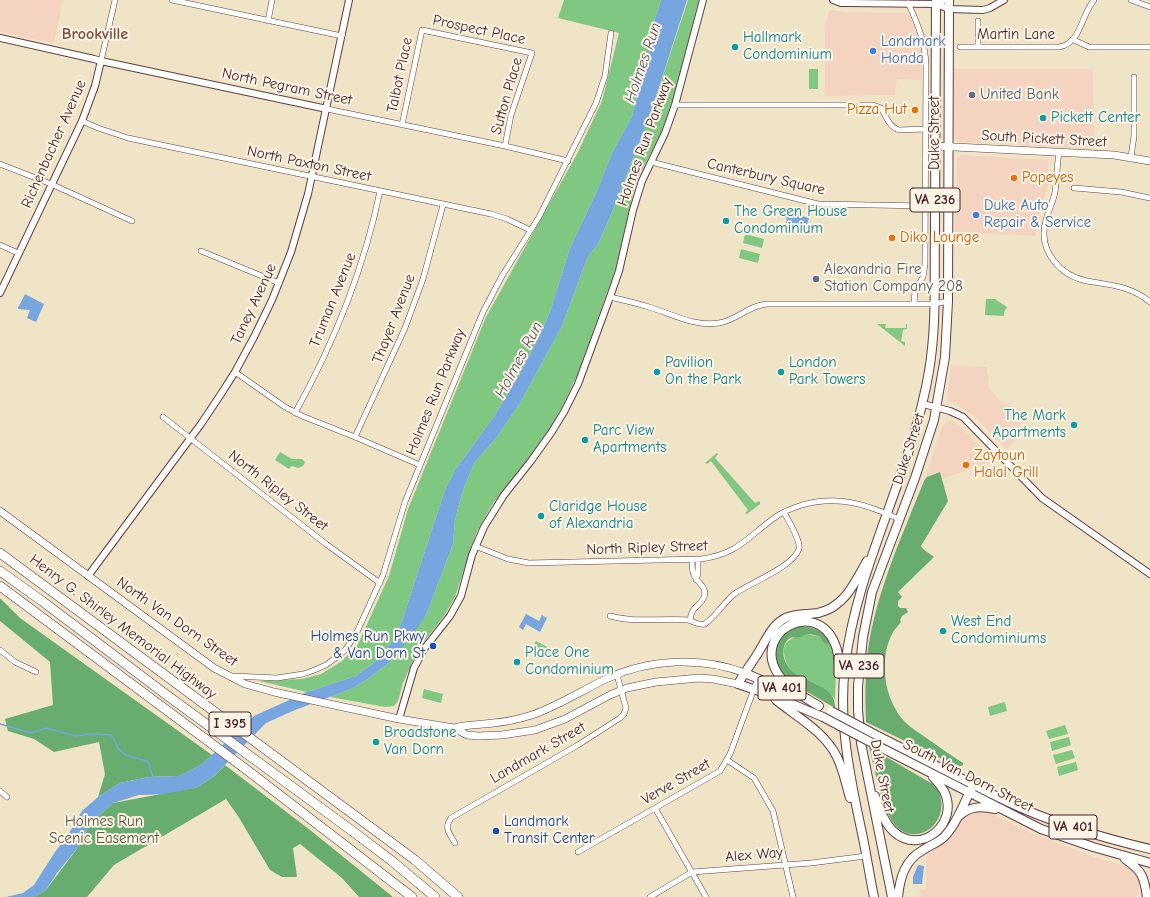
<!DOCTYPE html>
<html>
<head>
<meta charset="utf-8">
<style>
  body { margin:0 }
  canvas { display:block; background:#efe4c5 }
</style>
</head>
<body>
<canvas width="1150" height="897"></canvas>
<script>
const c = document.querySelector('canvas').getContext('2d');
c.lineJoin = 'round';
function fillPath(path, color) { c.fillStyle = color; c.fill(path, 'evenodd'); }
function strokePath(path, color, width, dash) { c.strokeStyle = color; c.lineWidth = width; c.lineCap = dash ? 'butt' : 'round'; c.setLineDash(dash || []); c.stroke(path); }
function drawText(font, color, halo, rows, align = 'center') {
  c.font = font + ' "Comic Neue",sans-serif'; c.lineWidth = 4; c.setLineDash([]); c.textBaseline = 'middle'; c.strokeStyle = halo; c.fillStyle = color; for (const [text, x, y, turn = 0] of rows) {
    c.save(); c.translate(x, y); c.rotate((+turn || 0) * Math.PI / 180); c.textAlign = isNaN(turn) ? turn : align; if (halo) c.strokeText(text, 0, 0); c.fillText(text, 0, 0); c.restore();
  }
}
fillPath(new Path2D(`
  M0 0H63L54 43 0 32Z
  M832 10 848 12 908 13 914 26 920 45 922 57V80L897 79 895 95 825 96V25L829 12Z
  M953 69H1093L1094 149 961 142 956 140 953 135Z
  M961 155 1048 160 1049 183 1039 216 1035 236 955 232 957 159Z
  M951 365 987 367V373L989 376 988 383 990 389 1002 403 1021 410 1020 437 1006 449 972 414 949 401 947 397Z
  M949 420 952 421 960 426 994 461 942 479 940 472 924 481 943 425Z
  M979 812 992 814 1034 834 1089 855 1130 868 1134 871 1140 880 1138 895 1136 897H919L920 890H926V859L928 853 945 842 965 817Z`), '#f5d3c1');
fillPath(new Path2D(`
  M564 0H661L648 40 649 52 632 116 612 153 597 191 570 248 550 312 538 339 519 375 495 415 455 470 445 490 402 621 394 639 380 658 356 676 307 692 259 681 302 679 321 674 342 661 358 644 389 576 408 509 486 317 577 154 602 101 619 33 558 18Z
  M688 0H699L672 103 661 133 639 176 633 193 616 268 578 373 564 403 547 435 528 460 492 505 477 531 455 597 444 616 418 649 403 683 398 701 394 706 385 707 330 697 351 689 368 679 391 661 426 615 453 544 455 520 462 493 474 463 497 437 520 403 562 326 588 256 598 244 613 210 652 109Z
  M809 69H818V89H809Z
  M745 234 764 239 762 248 743 243Z
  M741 249 760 254 758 263 739 258Z
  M986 299H995L1007 307 1004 312V316L985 315Z
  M877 324H886L885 328H906V324H907V329L903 330 901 341 905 342V346Z
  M280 452 292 459H302L305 462 303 466 299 468 291 466 289 469 275 460Z
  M717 453 718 454 715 458 755 503 759 501 760 502V504L747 514 745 513 748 510 711 461 707 464 705 463Z
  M807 634 820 637 829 643 830 640 835 655 836 674 835 699C822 679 786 681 784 653 783 637 797 638 807 634Z
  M536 641 553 650 549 658 531 649Z
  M424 689 443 694 441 703 422 698Z
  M1005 702 1007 711 990 716 988 707Z
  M1065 725 1068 734 1049 739 1046 731Z
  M1069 737 1071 745 1052 751 1050 742Z
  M1072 750 1075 758 1056 764 1053 755Z
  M1076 762 1078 770 1059 776 1057 767Z`), '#80c782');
fillPath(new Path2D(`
  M940 472 948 501 921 546 923 549 934 557 898 592 902 597 898 601V606L900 608H906L908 612 902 616 900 620 901 622C898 626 895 629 893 632 878 659 884 700 905 722 911 728 918 732 925 737 938 746 950 755 963 763V765L958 767 866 722C865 697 865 673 868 649 877 590 902 536 924 481L927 477Z
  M0 598 20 618 212 755 201 765 179 776 149 777 120 783 98 797 105 774 99 742 54 752 34 739 8 731 5 719 53 705 50 662 0 621Z
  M797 626C809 626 826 630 829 643L827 644 824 643 820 637C815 635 810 633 805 635 800 637 805 637 800 637 796 638 793 637 790 638 782 643 782 656 786 663 797 684 837 682 835 708L792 683 781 673 776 661 775 648 784 633Z
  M869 747 936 786C956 820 917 850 895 825 881 808 875 769 869 747Z
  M225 765 310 830 393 897H359L342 878 300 844 293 848 297 877H282L270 870 238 816 226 799 114 865 87 897H34L46 890 79 846 90 824 113 803 198 787 213 777Z`), '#68ac70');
fillPath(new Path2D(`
  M661 0H687L652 109 613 210 598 244 588 256 562 326 520 403 497 437 474 463 462 493 455 520 453 544 442 573 426 615 413 634 391 661 368 679 351 689 295 710 266 723 213 777 198 787 165 794 139 795 113 803 90 824 79 846 57 873 46 890 34 897H6L23 893 34 885 55 852 68 835 82 811 98 797 120 783 149 777 179 776 201 765 254 716 307 692 356 676 380 658 394 639 402 621 445 490 455 470 495 415 519 375 538 339 550 312 570 248 597 191 612 153 632 116 649 52 648 40Z
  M783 211 809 218 806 228 786 223 787 218 781 217Z
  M25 294 44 304 36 322 27 318 30 310 18 309V307L19 306Z
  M526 614 539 621 542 615 547 618 540 632 526 624 523 630 519 627Z
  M919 865 924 866 922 884H913V877L917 867Z`), '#76a5df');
strokePath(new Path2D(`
  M0 724 31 733 46 728 76 736 91 734 111 735C116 740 115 744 119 749 126 759 139 757 148 762L153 777`), '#76a5df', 1.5);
const minor = new Path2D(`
  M172 0 342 36
  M1131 0 1150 7
  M908 3C918 24 925 42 926 65L925 264 923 277 915 290 914 304
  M268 21 272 0
  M1074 40 1089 47H1150
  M960 47H1059C1081 44 1081 15 1094 0
  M978 47V21
  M101 61 115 0
  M675 105H873L881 108C886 116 889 127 899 130L926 129
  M327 109 505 146 568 161
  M82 121 98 128 128 138 491 214 507 219 530 230
  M402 125 422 30 532 53 511 115 505 146
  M1059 152C1057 165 1057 179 1055 192 1053 203 1047 213 1045 224 1039 252 1061 276 1087 281 1110 285 1131 286 1150 302
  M1131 157 1134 136V77
  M651 162 818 204 926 206
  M0 164 51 184 132 221
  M1074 188 1121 192 1150 198
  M0 245 18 253
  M201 251 279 283
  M610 297C623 300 636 303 649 307 672 314 695 327 719 323 738 320 747 306 767 304H935L948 301
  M235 372 285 407 302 416 355 437 420 465
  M295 413C334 343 364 269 380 191
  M163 417 326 544 380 583
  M355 437 405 328 423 279 443 205
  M475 546 508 559 529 563 701 559C739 554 748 536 777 516 784 511 793 508 802 505 838 495 866 504 899 519
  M696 580 698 574V560
  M610 616C635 623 662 618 688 620 694 621 698 626 705 624 716 616 723 604 733 595 749 583 792 568 799 549 801 541 788 520 784 512
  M690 620C692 605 700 607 704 597 708 587 697 583 694 575 692 571 692 565 692 560
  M0 650 15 662 36 672
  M233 676 277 678 303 674 312 671 326 665 338 656 346 649 357 632 383 575 405 502 483 312 502 276 539 217 596 103 605 76 611 33
  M727 760 754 778 773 811 793 897
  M0 791 7 797
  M655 808 706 897
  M455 843C449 833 444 828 451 818L578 745 620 718 624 714 626 708 617 675
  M578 852 720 771 730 754 758 678
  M650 897 692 872 811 863 866 856`);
const tertiary = new Path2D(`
  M833 0 841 3H848L936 4 945 0
  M936 4 949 9 983 10 990 8 1004 0
  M0 38 94 59 101 61 327 109
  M0 293 82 121 95 86 101 61
  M923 404 950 411 963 417 1042 498 1150 574
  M88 576 201 424 221 394 235 372 254 337 272 300 291 252 308 194 349 0
  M399 719 414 668 424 649 450 616 461 596 472 555 484 527 504 495 531 461 551 433 564 412 578 384 610 297 619 271 633 210 642 181 665 133 675 105 703 0`);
const secondary = new Path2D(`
  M935 146 1114 155 1150 161
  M0 511 214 668 245 684 274 692 399 719 454 728 467 735 478 736 502 735 535 730 565 719 610 695 627 688 656 682 699 678 713 679 738 684
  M454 728C467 724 480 725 493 723 506 722 519 719 532 715 558 706 581 691 606 679 648 659 701 656 745 673`);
const primary = new Path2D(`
  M745 673 793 694
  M776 700C797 717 825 732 837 757 843 769 846 784 850 798
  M819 706C804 697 788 689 778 674 751 632 816 597 835 644 839 653 839 664 840 674
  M823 717 768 694 738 684C744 673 752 663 758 653 765 642 771 627 782 620 793 613 806 615 818 613 845 607 855 582 867 561
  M876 735C920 757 963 780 1006 801 1050 822 1103 838 1150 849
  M876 745 1041 829 1093 847 1150 863
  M875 796C880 809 884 822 893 831 921 857 960 823 944 791 941 786 937 781 933 777
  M959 816C970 806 981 806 995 809
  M1125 859C1142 871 1144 876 1147 897
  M874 897C870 878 867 858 863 838 851 782 838 724 845 666 857 564 912 473 929 371 937 324 934 277 935 229 935 153 936 76 936 0
  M892 897 861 743 858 710V686L863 637 872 592 915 478 934 420 945 357 948 301 949 0
  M898 897C900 877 905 860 923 850 930 845 938 843 944 837 957 824 963 804 972 788`);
const motorway = new Path2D(`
  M0 553 415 860 458 897
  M0 571 42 601 168 696 351 830 392 861 435 897
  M0 586 247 770 412 897`);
strokePath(minor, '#633d42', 6);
strokePath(tertiary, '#633d42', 8);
strokePath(secondary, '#633d42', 8);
strokePath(primary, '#633d42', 10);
strokePath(motorway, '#633d42', 10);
strokePath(minor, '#fff', 5);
strokePath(tertiary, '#fff', 6);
strokePath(secondary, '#fff', 7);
strokePath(primary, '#fff', 8);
strokePath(motorway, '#fff', 9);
const primaryBridge = new Path2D(`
  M831 711 876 735
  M823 717 876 745`);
strokePath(primaryBridge, '#633d42', 10, []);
strokePath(primaryBridge, '#fff', 8);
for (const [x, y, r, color] of [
  [735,47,4,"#0f9aa8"],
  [873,51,4,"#3f7fe0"],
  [972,95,4,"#5c6f8a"],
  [915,110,4,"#e8710a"],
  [1043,118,4,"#0f9aa8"],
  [1014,178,4,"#e8710a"],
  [976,215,4,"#3f7fe0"],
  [726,221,4,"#0f9aa8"],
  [892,238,4,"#e8710a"],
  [816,279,4,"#5c6f8a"],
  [657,372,4,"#0f9aa8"],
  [781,372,4,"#0f9aa8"],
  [1074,425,4,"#0f9aa8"],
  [585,440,4,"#0f9aa8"],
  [966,465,4,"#e8710a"],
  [541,516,4,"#0f9aa8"],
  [943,631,4,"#0f9aa8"],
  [433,646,4,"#1a4fb4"],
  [517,662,4,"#0f9aa8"],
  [376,742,4,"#0f9aa8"],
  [496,831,4,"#1a4fb4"]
]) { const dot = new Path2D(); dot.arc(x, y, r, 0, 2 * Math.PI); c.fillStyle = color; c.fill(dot); strokePath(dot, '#fcf5e5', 1.5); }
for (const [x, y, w] of [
  [935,200,50],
  [859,666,50],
  [782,688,48],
  [230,724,42],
  [1073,827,48]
]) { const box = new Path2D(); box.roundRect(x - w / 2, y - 12, w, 24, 3); c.fillStyle = '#fcf5e5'; c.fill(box); strokePath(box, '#4a1f2b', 1); }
drawText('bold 14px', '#4a1f2b', null, [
  ["VA 236",935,200],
  ["VA 236",859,666],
  ["VA 401",782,688],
  ["I 395",230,724],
  ["VA 401",1073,827]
]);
drawText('15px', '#4a1f2b', '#fcf5e5', [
  ["Prospect Place",479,30,12],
  ["Martin Lane",1016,35],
  ["Talbot Place",400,75,-78],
  ["North Pegram Street",287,87,12],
  ["Sutton Place",507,96,-74],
  ["Duke Street",935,133,-90],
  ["South Pickett Street",1044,139,3],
  ["Holmes Run Parkway",645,142,-70],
  ["Richenbacher Avenue",54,144,-66],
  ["North Paxton Street",309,164,12],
  ["Canterbury Square",766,177,13],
  ["Truman Avenue",333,300,-68],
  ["Taney Avenue",254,304,-65],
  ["Thayer Avenue",394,319,-69],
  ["Holmes Run Parkway",436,392,-68],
  ["Duke Street",909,449,-72],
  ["North Ripley Street",278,491,38],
  ["North Ripley Street",647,548,-2],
  ["North Van Dorn Street",177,622,35],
  ["Henry G. Shirley Memorial Highway",123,627,37],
  ["Landmark Street",538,753,-30],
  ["Duke Street",882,776,79],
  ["South Van Dorn Street",968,776,27],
  ["Verve Street",676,782,-30],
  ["Alex Way",754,855,-5]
]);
drawText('15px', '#0d838f', '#fcf5e5', [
  ["Hallmark",743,38],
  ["Condominium",743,55],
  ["Pickett Center",1051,118],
  ["The Green House",734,212],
  ["Condominium",734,229],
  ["Pavilion",665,363],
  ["On the Park",665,380],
  ["London",789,363],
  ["Park Towers",789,380],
  ["The Mark",1066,416,"right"],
  ["Apartments",1066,433,"right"],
  ["Parc View",593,431],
  ["Apartments",593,448],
  ["Claridge House",549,507],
  ["of Alexandria",549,524],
  ["West End",951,622],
  ["Condominiums",951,639],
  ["Place One",525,653],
  ["Condominium",525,670],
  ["Broadstone",384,733],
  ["Van Dorn",384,750]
], 'left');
drawText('15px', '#366cbe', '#fcf5e5', [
  ["Landmark",881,42],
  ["Honda",881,59],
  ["Duke Auto",984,206],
  ["Repair & Service",984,223]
], 'left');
drawText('15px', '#4e5e75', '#fcf5e5', [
  ["United Bank",980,95],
  ["Alexandria Fire",824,270],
  ["Station Company 208",824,287]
], 'left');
drawText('15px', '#c56008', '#fcf5e5', [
  ["Pizza Hut",907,110,"right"],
  ["Popeyes",1022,178],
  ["Diko Lounge",900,238],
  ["Zaytoun",974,456],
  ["Halal Grill",974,473]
], 'left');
drawText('15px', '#164399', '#fcf5e5', [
  ["Holmes Run Pkwy",425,637],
  ["& Van Dorn St",425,654],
  ["Landmark",504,822,"left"],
  ["Transit Center",504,839,"left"]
], 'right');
drawText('15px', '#5a5145', '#fcf5e5', [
  ["Holmes Run",104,822],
  ["Scenic Easement",104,839]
]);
drawText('bold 16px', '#7e4f45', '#fcf5e5', [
  ["Brookville",95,34]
]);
drawText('italic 16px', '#594e6a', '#fcf5e5', [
  ["Holmes Run",643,63,-71],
  ["Holmes Run",519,360,-62]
]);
</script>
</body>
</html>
